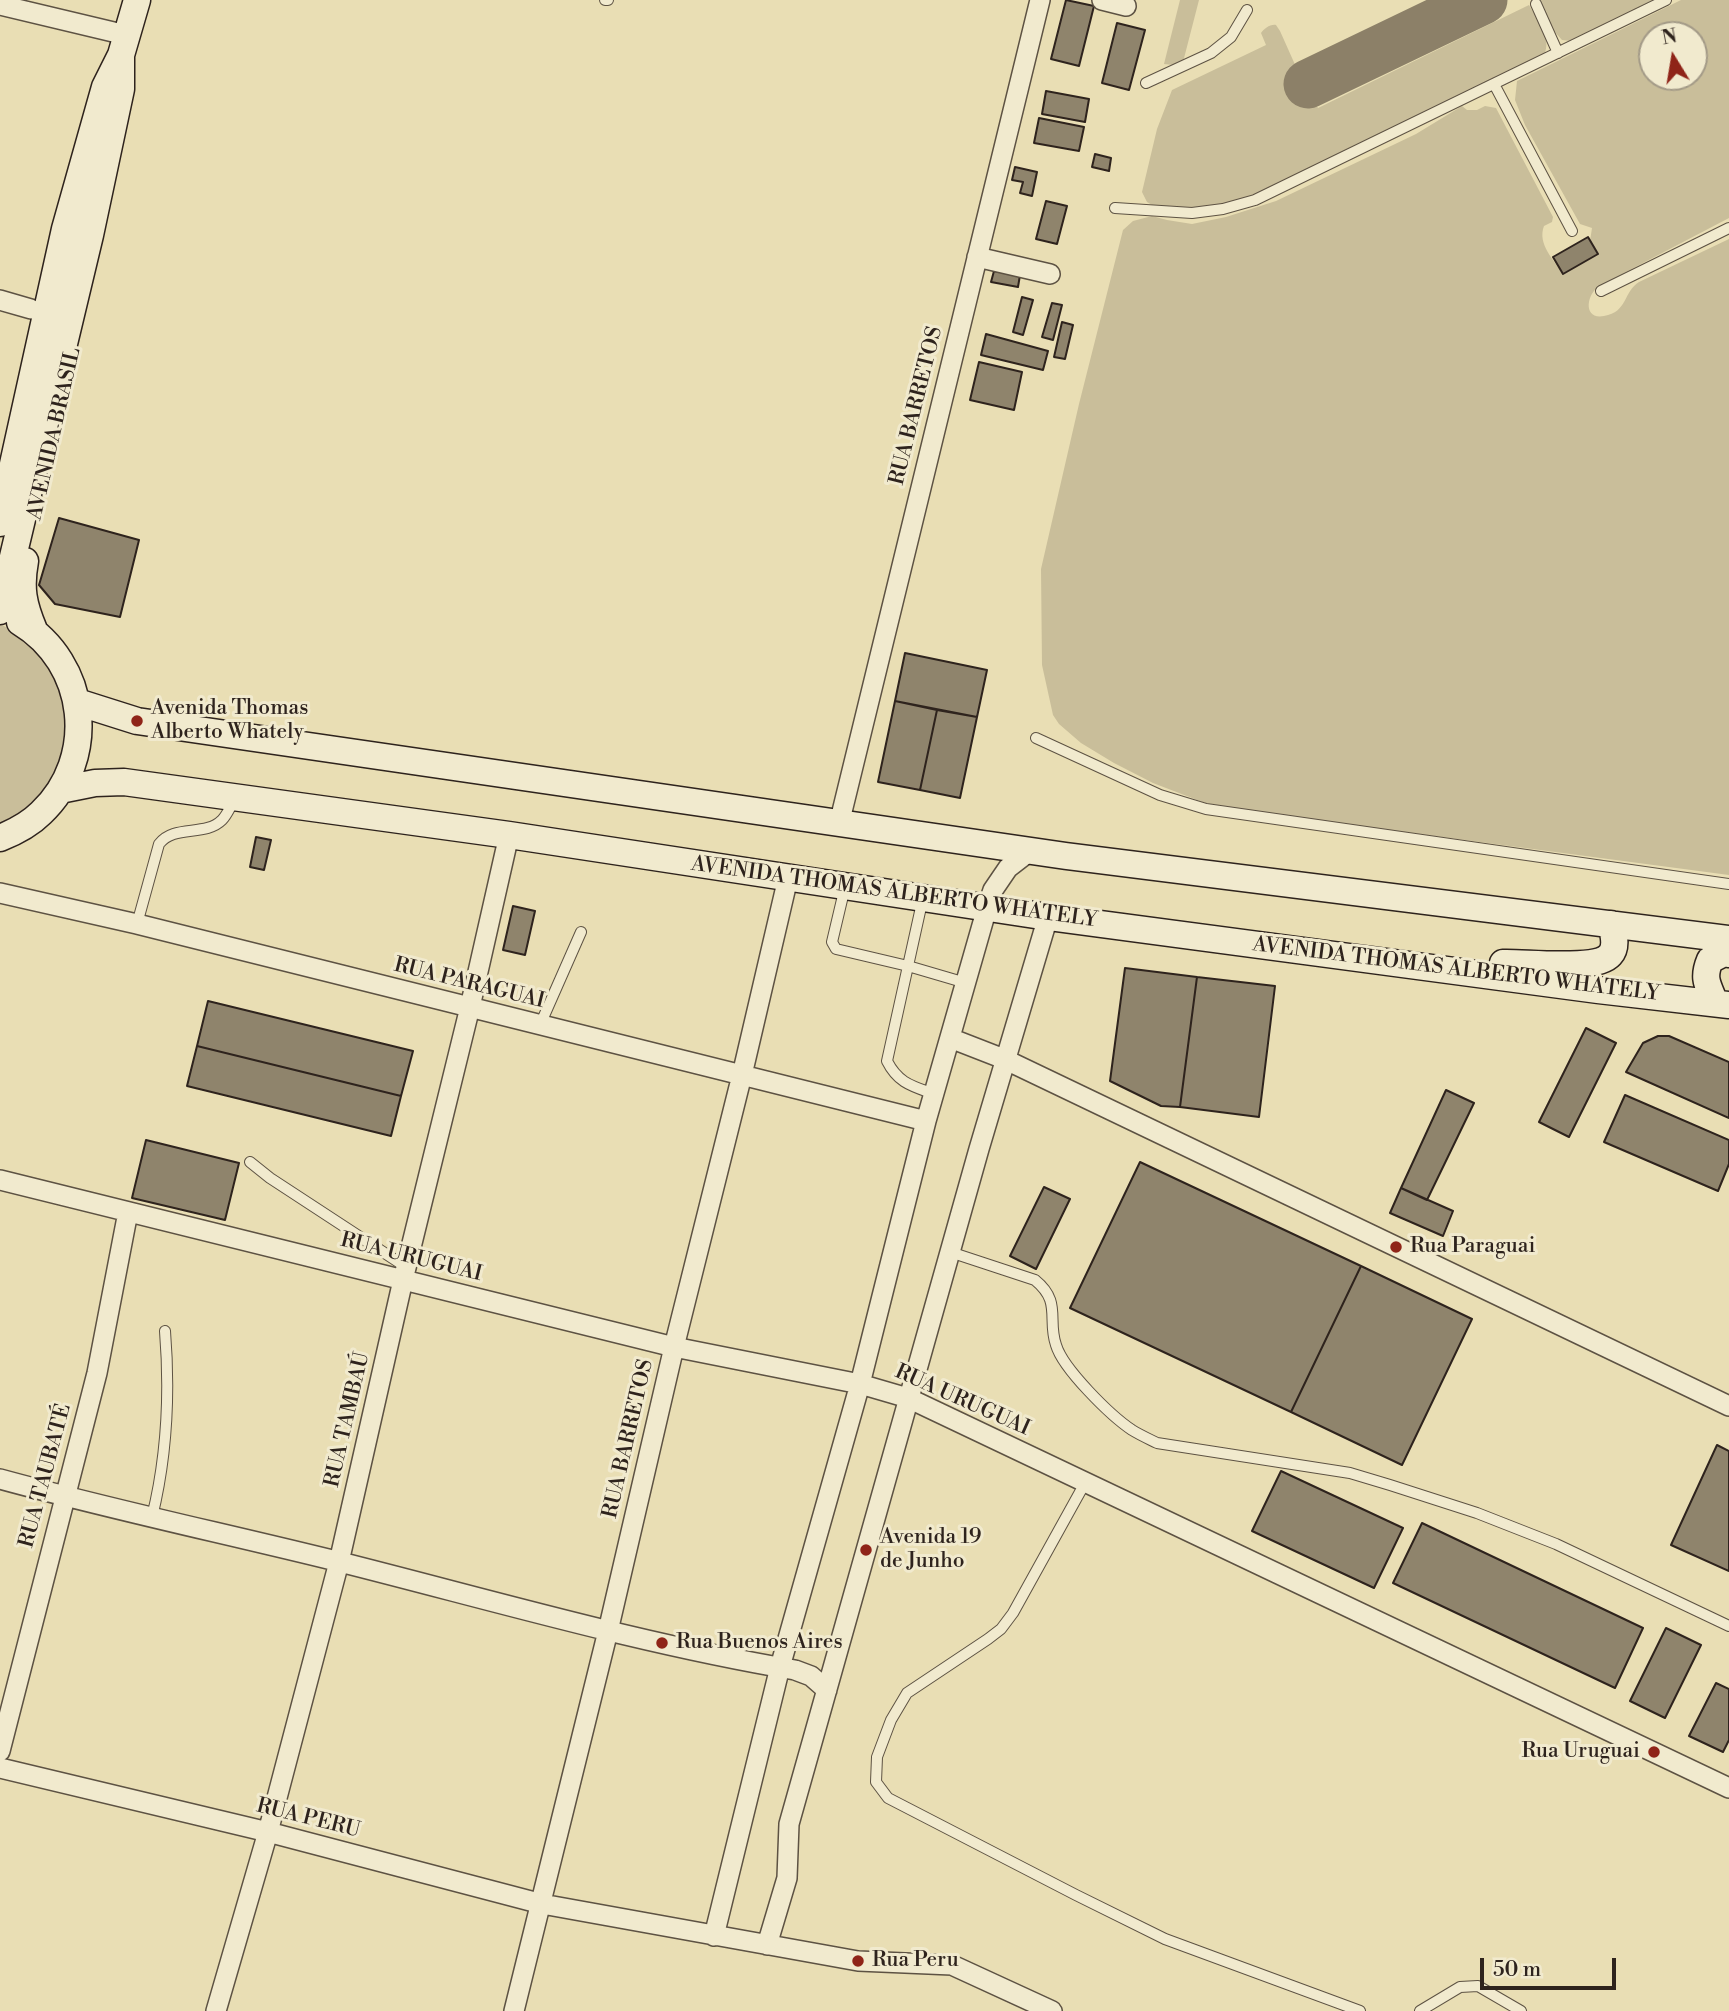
<!DOCTYPE html>
<html>
<head>
<meta charset="utf-8">
<style>
  body { margin:0 }
  #map { position:relative; width:1729px; height:2011px; overflow:hidden; background:#e9deb4; font-family:"Libre Bodoni",serif }
  canvas { display:block }
  .north { position:absolute; left:1638px; top:21px; width:70px; height:70px; box-sizing:border-box; background:#f1eace; border:2px solid #a39a87; border-radius:50%; rotate:349deg; font-size:19px; font-weight:700; line-height:28px; text-align:center; color:#2e231d }
  .north::after { content:''; display:block; margin:auto; width:24px; height:32px; background:#8f2418; clip-path:polygon(50% 0,100% 100%,50% 72%,0 100%) }
  .scale { position:absolute; left:1480px; top:1958px; width:136px; height:32px; box-sizing:border-box; border:4px solid #2e231d; border-top:0; padding-left:9px; font-size:21px; line-height:24px; white-space:nowrap; color:#2e231d; -webkit-text-stroke:5px #f1eace; paint-order:stroke }
</style>
</head>
<body>
<div id="map">
<canvas width="1729" height="2011"></canvas>
<div class="north">N</div>
<div class="scale">50 m</div>
</div>
<script>
const c = document.querySelector('canvas').getContext('2d');
c.lineJoin = 'round';
function fillPath(path, color) { c.fillStyle = color; c.fill(path, 'evenodd'); }
function strokePath(path, color, width, dash) { c.strokeStyle = color; c.lineWidth = width; c.lineCap = dash ? 'butt' : 'round'; c.setLineDash(dash || []); c.stroke(path); }
function drawText(font, color, halo, rows, align = 'center') {
  c.font = font + ' "Libre Bodoni",serif'; c.lineWidth = 6; c.setLineDash([]); c.textBaseline = 'middle'; c.strokeStyle = halo; c.fillStyle = color; for (const [text, x, y, turn = 0] of rows) {
    c.save(); c.translate(x, y); c.rotate((+turn || 0) * Math.PI / 180); c.textAlign = isNaN(turn) ? turn : align; if (halo) c.strokeText(text, 0, 0); c.fillText(text, 0, 0); c.restore();
  }
}
fillPath(new Path2D(`
  M1180 0H1199L1182 66 1164 64Z
  M1541 0H1660L1580 42 1562 40 1553 30 1539 1Z
  M1681 0H1729V218L1599 286C1586 295 1583 320 1604 316 1628 312 1623 292 1639 282L1729 239V875L1291 817 1205 803 1153 783 1114 763 1081 743 1059 724 1053 715 1042 665 1041 569 1079 404 1123 230 1133 221 1152 216 1167 220 1192 224 1226 217 1276 201 1416 134 1462 106 1467 110H1477L1485 106 1496 108 1553 217 1552 222 1544 226C1537 244 1554 260 1563 274L1597 254 1590 241 1592 228 1580 224 1525 125 1515 100 1517 81ZM1652 35H1694V77H1652Z
  M1529 5C1539 23 1552 36 1544 56L1254 200 1223 209 1160 210 1147 202 1142 192 1157 129 1172 90 1266 45 1261 33C1264 29 1270 24 1276 25L1280 31 1305 87 1318 108Z
  M0 624 23 636 52 666 67 704V746L50 784 36 800 20 813 0 823Z`), '#c9be9a');
strokePath(new Path2D(`
  M1308 84 1483 0`), '#8c8068', 49);
const building = new Path2D(`
  M1066 0 1094 6 1079 66 1051 59Z
  M1117 23 1145 30 1129 90 1102 83Z
  M1046 91 1089 99 1085 122 1042 114Z
  M1039 118 1084 127 1079 151 1034 143Z
  M1095 154 1111 158 1109 171 1092 167Z
  M1015 167 1037 172 1032 196 1020 193 1023 182 1012 180Z
  M1046 201 1067 206 1057 244 1036 239Z
  M1588 237 1598 254 1563 274 1553 257Z
  M994 271 1020 275 1018 287 991 282Z
  M1022 297 1033 300 1023 335 1013 332Z
  M1052 303 1062 305 1053 340 1042 337Z
  M1062 322 1073 325 1065 359 1054 357Z
  M986 334 1048 351 1043 370 981 355Z
  M979 362 1022 372 1014 410 970 400Z
  M59 518 139 540 120 617 55 604 39 585Z
  M905 653 987 670 977 717 895 701Z
  M895 701 937 710 920 790 878 782Z
  M937 710 977 717 960 798 920 790Z
  M256 837 271 840 264 870 250 867Z
  M513 906 535 911 525 955 503 950Z
  M1125 968 1197 977 1180 1107 1161 1106 1110 1081Z
  M1197 977 1275 986 1259 1117 1180 1107Z
  M208 1001 413 1051 401 1096 197 1046Z
  M1586 1028 1616 1043 1569 1137 1539 1122Z
  M1658 1036H1669L1729 1062V1118L1626 1072 1643 1043Z
  M197 1046 401 1096 391 1136 187 1086Z
  M1446 1090 1474 1103 1427 1200 1401 1188Z
  M1625 1095 1729 1140V1164L1718 1191 1604 1142Z
  M146 1140 239 1163 225 1220 132 1198Z
  M1140 1162 1361 1266 1291 1412 1070 1308Z
  M1044 1187 1070 1199 1036 1269 1010 1256Z
  M1401 1188 1453 1211 1443 1236 1390 1213Z
  M1361 1266 1472 1319 1402 1465 1291 1412Z
  M1717 1445 1729 1451V1571L1671 1545Z
  M1281 1471 1403 1528 1374 1588 1252 1531Z
  M1422 1523 1643 1628 1615 1688 1393 1583Z
  M1666 1628 1701 1645 1665 1718 1630 1701Z
  M1716 1683 1729 1689V1740L1723 1752 1689 1736Z`);
fillPath(building, '#8f846c');
strokePath(building, '#2e231d', 2);
const service = new Path2D(`
  M605 0H608
  M1536 4 1558 53
  M1146 83 1211 53 1231 37 1247 10
  M1494 84 1572 231
  M1115 208 1192 213 1223 209 1255 200 1666 0
  M1601 291 1729 228
  M1036 738 1160 795 1206 809 1729 884
  M845 887 832 942 836 949 908 966 966 983
  M923 898 887 1061C898 1083 912 1086 934 1094
  M137 924 159 844C174 824 205 837 222 820 227 815 230 807 234 801
  M540 1025 581 932
  M250 1162 270 1178 406 1267
  M950 1252 1035 1280C1062 1302 1047 1319 1056 1345 1063 1369 1111 1416 1132 1430 1140 1435 1149 1439 1157 1443L1350 1473 1390 1485 1477 1513 1556 1544 1729 1626
  M1085 1483 1013 1613 1001 1629 988 1639 907 1693 891 1720 877 1757 876 1782 888 1798 1076 1895 1165 1939 1360 2011
  M152 1517C167 1456 170 1393 165 1331
  M1420 2011 1460 1987 1478 1986 1521 2011`);
const minor = new Path2D(`
  M1102 0 1126 6
  M0 5 126 35
  M977 257 1050 274
  M0 300 31 309
  M839 824 1040 0
  M0 893 137 924 926 1121
  M950 1038 1004 1059 1729 1406
  M0 1180 674 1347 860 1384 908 1398 1729 1788
  M0 1479C113 1510 227 1534 340 1562 491 1600 641 1644 795 1670L811 1676 827 1690
  M0 1751 97 1373 128 1212
  M0 1768 268 1832 542 1904 858 1961 952 1965 1052 2011
  M714 1936 780 1667 860 1384 926 1121 987 908 993 890 1008 868 1030 851
  M767 1945 787 1878 789 1824 979 1149 1048 917
  M216 2011 268 1832 339 1562 403 1280 470 1007 509 835
  M514 2011 608 1631 674 1347 742 1075 788 878`);
const secondary = new Path2D(`
  M0 523 65 229 105 87 121 55 137 0
  M25 561C20 588 23 604 34 630
  M0 611 90 235 121 89V55
  M77 702 137 721 1066 856 1729 939
  M60 790 95 783 124 782 509 835 1048 917 1598 990 1729 1005
  M0 838C15 832 30 824 41 813 99 758 88 663 20 622
  M1503 963C1526 962 1596 971 1610 955 1618 946 1613 933 1611 924
  M1715 1003C1708 985 1702 979 1710 960L1724 953 1729 954`);
strokePath(service, '#5d5243', 12);
strokePath(minor, '#5d5243', 22);
strokePath(secondary, '#2e231d', 29);
strokePath(service, '#f1eace', 10);
strokePath(minor, '#f1eace', 19);
strokePath(secondary, '#f1eace', 26);
for (const [x, y, r, color] of [
  [137,721,7,"#8f2418"],
  [1396,1247,7,"#8f2418"],
  [866,1550,7,"#8f2418"],
  [662,1643,7,"#8f2418"],
  [1654,1752,7,"#8f2418"],
  [858,1961,7,"#8f2418"]
]) { const dot = new Path2D(); dot.arc(x, y, r, 0, 2 * Math.PI); c.fillStyle = color; c.fill(dot); strokePath(dot, '#f1eace', 2.5); }
drawText('21px', '#2e231d', '#f1eace', [
  ["RUA BARRETOS",917,406,-76],
  ["AVENIDA BRASIL",55,434,-77],
  ["AVENIDA THOMAS ALBERTO WHATELY",894,893,8],
  ["AVENIDA THOMAS ALBERTO WHATELY",1456,970,7],
  ["RUA PARAGUAI",469,984,14],
  ["RUA URUGUAI",411,1258,14],
  ["RUA URUGUAI",962,1401,24],
  ["RUA TAMBAÚ",348,1420,-77],
  ["RUA BARRETOS",629,1439,-77],
  ["RUA TAUBATÉ",46,1476,-75],
  ["RUA PERU",308,1819,14]
]);
drawText('21px', '#2e231d', '#f1eace', [
  ["Avenida Thomas",151,709],
  ["Alberto Whately",151,733],
  ["Rua Paraguai",1410,1247],
  ["Avenida 19",880,1538],
  ["de Junho",880,1562],
  ["Rua Buenos Aires",676,1643],
  ["Rua Uruguai",1640,1752,"right"],
  ["Rua Peru",872,1961]
], 'left');
</script>
</body>
</html>
